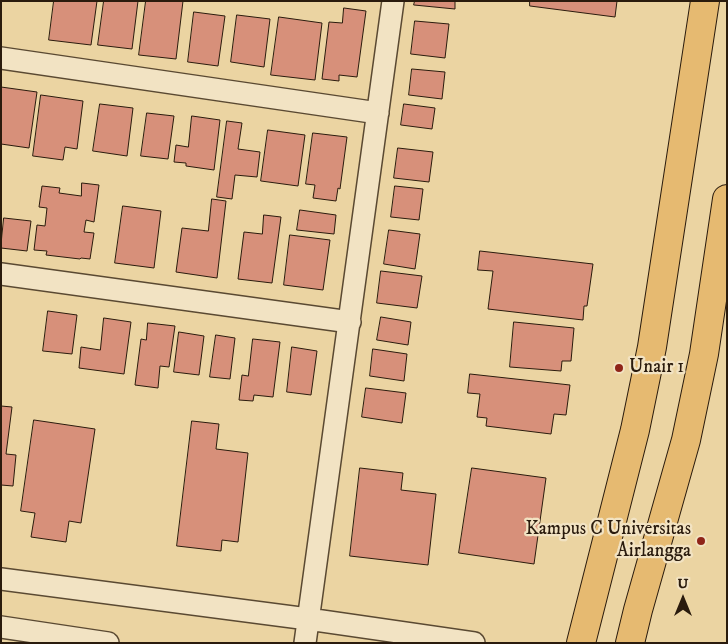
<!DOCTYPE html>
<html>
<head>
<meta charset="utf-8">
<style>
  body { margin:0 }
  #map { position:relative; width:728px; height:644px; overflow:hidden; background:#ebd4a2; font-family:"IM FELL DW Pica",serif }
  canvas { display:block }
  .frame { position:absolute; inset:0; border:2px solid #2a1b0d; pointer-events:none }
  .north { position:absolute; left:658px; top:574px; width:50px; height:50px; -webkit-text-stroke:4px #f2e3c3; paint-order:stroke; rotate:0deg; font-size:14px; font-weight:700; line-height:20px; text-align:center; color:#2a1b0d }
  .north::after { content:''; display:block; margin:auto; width:18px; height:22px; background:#2a1b0d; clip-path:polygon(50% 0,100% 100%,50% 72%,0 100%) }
</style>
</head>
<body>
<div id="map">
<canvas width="728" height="644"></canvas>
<div class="frame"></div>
<div class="north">U</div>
</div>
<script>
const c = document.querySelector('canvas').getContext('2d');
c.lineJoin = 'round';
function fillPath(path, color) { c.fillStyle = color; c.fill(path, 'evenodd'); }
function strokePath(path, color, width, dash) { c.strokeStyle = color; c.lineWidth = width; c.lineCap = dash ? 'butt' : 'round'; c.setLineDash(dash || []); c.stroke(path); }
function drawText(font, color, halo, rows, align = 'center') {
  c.font = font + ' "IM FELL DW Pica",serif'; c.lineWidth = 4.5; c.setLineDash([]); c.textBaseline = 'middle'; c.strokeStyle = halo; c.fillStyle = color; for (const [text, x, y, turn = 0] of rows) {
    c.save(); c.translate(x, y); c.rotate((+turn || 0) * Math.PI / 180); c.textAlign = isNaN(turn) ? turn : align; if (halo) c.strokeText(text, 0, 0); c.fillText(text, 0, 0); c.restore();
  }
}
const building = new Path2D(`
  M54 1H97L91 45 49 40Z
  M104 1H138L132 49 98 45Z
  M146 1H183L176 59 139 55Z
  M415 1H455V9L414 5Z
  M530 1H617L615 17 530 6Z
  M344 8 366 11 357 77 339 75V81L322 79 329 22 342 23Z
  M194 12 225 16 218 66 188 62Z
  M237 15 270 19 264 67 231 62Z
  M279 17 322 23 315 80 271 75Z
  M415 21 449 24 445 58 411 54Z
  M412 69 445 72 442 99 409 95Z
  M1 87 37 92 29 148 1 144Z
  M41 95 83 101 77 149 65 147 63 160 33 156Z
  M100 104 133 108 127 156 93 151Z
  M404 104 435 108 432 129 401 125Z
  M147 113 174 116 168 159 141 156Z
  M192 116 220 120 214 170 186 166V163L174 162 176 145 188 147Z
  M227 121 242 123 238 149 260 152 257 177 235 175 232 199 217 197Z
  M268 130 305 135 298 186 261 181Z
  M313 133 347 137 340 189 338 188 336 201 313 198 315 185 306 184Z
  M398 148 433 152 429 182 394 178Z
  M82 183 99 185 94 222 86 220 84 232 94 233 90 259 81 258 80 259 46 255 47 251 34 250 37 225 45 226 47 208 39 207 42 186 60 188 59 193 81 196Z
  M395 186 423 189 419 220 391 217Z
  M212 199 226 201 217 278 176 272 182 228 208 231Z
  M123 206 161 211 154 268 115 263Z
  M300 210 336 215 334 234 297 230Z
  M264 215 281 217 272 283 238 279 244 232 262 234Z
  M4 218 31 221 27 251 1 248Z
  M389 230 420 234 415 269 384 264Z
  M290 235 330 240 323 290 284 285Z
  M480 251 593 264 587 306H584L583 320 488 309 493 271 478 270Z
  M381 271 422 276 417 308 377 303Z
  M48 311 77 315 72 354 43 351Z
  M381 317 411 322 408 345 377 340Z
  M104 318 131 322 124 374 79 368 81 347 100 350Z
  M514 322 574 328 571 361H562L561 371 510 367Z
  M148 323 175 326 169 367 160 366 158 388 135 385 141 339 146 340Z
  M179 332 204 336 199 375 174 372Z
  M216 335 235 338 230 379 210 377Z
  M253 339 280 342 273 397 254 395 253 401 239 400 242 375 248 376Z
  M292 347 317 351 311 395 287 392Z
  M373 349 407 354 404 381 370 376Z
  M470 374 570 385 566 415 554 414 551 434 486 426 487 418 477 417 480 394 468 393Z
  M366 388 406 393 402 423 362 417Z
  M1 406 12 407 6 454 16 455 13 486 1 485Z
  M34 420 95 429 81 523 69 521 66 542 31 537 35 513 21 511Z
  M192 421 219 424 216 449 248 453 238 542 222 540 221 551 177 546Z
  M360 468 403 473 401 490 436 494 428 565 350 556Z
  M472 468 546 478 534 564 459 553Z`);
fillPath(building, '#d7907a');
strokePath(building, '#2a1b0d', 1);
const minor = new Path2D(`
  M1 58 378 113
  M1 274 350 322
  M1 579 308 619 474 643
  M1 627 108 643
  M305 643 393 1`);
const primary = new Path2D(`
  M581 643 635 430 652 347 705 1
  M630 643 638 610 686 440 704 354 727 199`);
strokePath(minor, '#5a4932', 24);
strokePath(primary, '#2a1b0d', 30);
strokePath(minor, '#f2e3c3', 21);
strokePath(primary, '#e6ba71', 28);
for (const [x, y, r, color] of [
  [619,368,5,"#8f2418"],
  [701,541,5,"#8f2418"]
]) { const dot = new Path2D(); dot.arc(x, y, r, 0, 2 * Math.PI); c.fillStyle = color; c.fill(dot); strokePath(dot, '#f2e3c3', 2); }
drawText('19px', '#2a1b0d', '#f2e3c3', [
  ["Unair 1",629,368],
  ["Kampus C Universitas",691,530,"right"],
  ["Airlangga",691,552,"right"]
], 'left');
</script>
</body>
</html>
